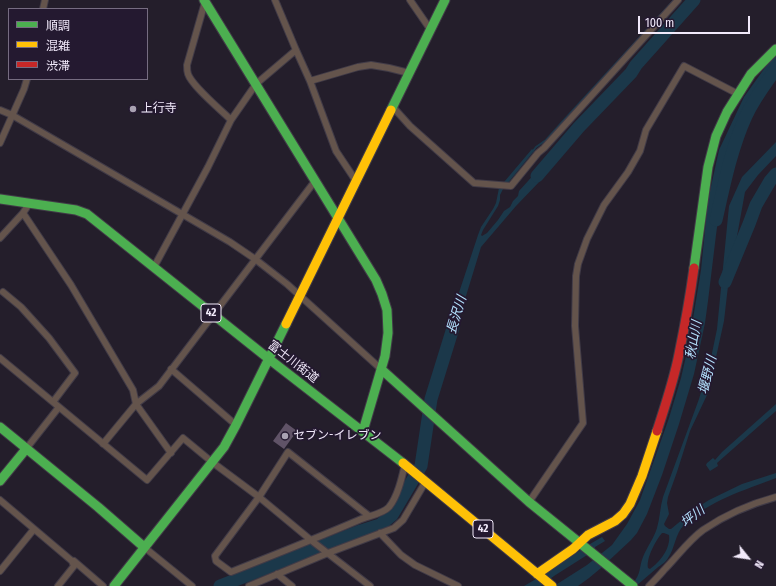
<!DOCTYPE html>
<html>
<head>
<meta charset="utf-8">
<style>
  body { margin:0 }
  #map { position:relative; width:776px; height:586px; overflow:hidden; background:#241e2b; font-family:"Fira Sans Condensed","Noto Sans JP",sans-serif }
  canvas { display:block }
  .legend { position:absolute; left:8px; top:8px; width:140px; height:72px; box-sizing:border-box; background:#241930; border:1px solid #766c81; margin:0; padding:5px 7px; list-style:none; font-size:12px; color:#f1e9fa }
  .legend li { display:flex; align-items:center; gap:8px; height:20px }
  .legend b { width:20px; border:1px solid #766c81 }
  .north { position:absolute; left:728px; top:538px; width:40px; height:40px; -webkit-text-stroke:3px #241930; paint-order:stroke; rotate:120deg; font-size:11px; font-weight:700; line-height:16px; text-align:center; color:#f1e9fa }
  .north::after { content:''; display:block; margin:auto; width:14px; height:18px; background:#f1e9fa; clip-path:polygon(50% 0,100% 100%,50% 72%,0 100%) }
  .scale { position:absolute; left:638px; top:16px; width:112px; height:18px; box-sizing:border-box; border:2px solid #f1e9fa; border-top:0; padding-left:5px; font-size:12px; line-height:14px; white-space:nowrap; color:#f1e9fa; -webkit-text-stroke:3px #241930; paint-order:stroke }
</style>
</head>
<body>
<div id="map">
<canvas width="776" height="586"></canvas>
<ul class="legend">
<li><b style="height:5px;background:#4caf50"></b>順調</li>
<li><b style="height:5px;background:#ffc107"></b>混雑</li>
<li><b style="height:5px;background:#c62828"></b>渋滞</li>
</ul>
<div class="north">N</div>
<div class="scale">100 m</div>
</div>
<script>
const c = document.querySelector('canvas').getContext('2d');
c.lineJoin = 'round';
function fillPath(path, color) { c.fillStyle = color; c.fill(path, 'evenodd'); }
function strokePath(path, color, width, dash) { c.strokeStyle = color; c.lineWidth = width; c.lineCap = dash ? 'butt' : 'round'; c.setLineDash(dash || []); c.stroke(path); }
function drawText(font, color, halo, rows, align = 'center') {
  c.font = font + ' "Fira Sans Condensed","Noto Sans JP",sans-serif'; c.lineWidth = 3.5; c.setLineDash([]); c.textBaseline = 'middle'; c.strokeStyle = halo; c.fillStyle = color; for (const [text, x, y, turn = 0] of rows) {
    c.save(); c.translate(x, y); c.rotate((+turn || 0) * Math.PI / 180); c.textAlign = isNaN(turn) ? turn : align; if (halo) c.strokeText(text, 0, 0); c.fillText(text, 0, 0); c.restore();
  }
}
fillPath(new Path2D(`
  M776 54V66L750 101 726 159 716 235 708 301 705 323 694 374 679 424 662 475 647 514 637 533 631 540 601 568 589 578 578 586H554L587 565 612 545 627 524 640 500 669 418 681 378 689 343 701 270 708 200 719 150 744 97 769 62Z
  M776 142V156L758 175 745 192 728 286 724 321 711 380 707 395 690 431 677 472 668 497 667 503 669 514 664 524 665 526 669 529H671L695 509 709 500 742 484 776 473V478C745 490 708 501 684 525 675 534 675 548 668 558 666 562 661 565 657 568 650 574 643 580 636 586L633 583C641 574 639 567 643 557 647 547 654 538 657 528 660 518 660 507 663 497L699 399 711 358 717 329 729 206 742 177ZM662 533H664L669 535C671 548 660 562 650 569L648 568C646 558 656 540 662 533Z
  M532 149 534 151 503 189 500 195V200L498 206 483 230 481 235 482 236 487 233 498 220 504 211 510 207 513 201 518 196 519 191 546 161 549 165 540 176 541 180 516 206 481 247 451 345 442 344 478 235 481 227 493 209 496 203 499 188Z
  M776 404V411L717 463 718 466 710 471 706 465 707 463 713 458 715 460 722 452Z
  M602 537 605 541 595 547V550L554 576 541 586H524L548 572 590 544Z`), '#1b384a');
strokePath(new Path2D(`
  M533 151 536 147 546 140 564 120 674 0`), '#1b384a', 2);
strokePath(new Path2D(`
  M537 176 579 127 631 73 636 65 694 0
  M716 220C724 185 731 149 746 116 754 99 765 84 776 69
  M725 282 749 224 756 205 770 181 776 174
  M220 586 358 532 380 525 392 515 421 466 431 399 453 328`), '#1b384a', 13);
fillPath(new Path2D(`
  M286 423 297 431 284 449 273 441Z`), '#605367');
const street = new Path2D(`
  M275 0 296 50 310 81 336 151 356 181
  M410 0 430 29
  M205 2 187 65C187 68 187 71 188 74 192 86 221 110 231 120
  M43 9 45 0
  M310 81 358 67 371 65 389 68 409 73
  M392 106 410 126 474 183 511 186 538 153 544 148 678 0
  M0 110 12 115 182 214 230 242 255 259 287 284 381 369
  M0 143 24 89 27 79
  M23 213 71 285 133 390 136 404 171 453
  M0 238 23 213 29 204
  M154 267 208 167 231 120 256 84 296 50
  M3 292 21 307 49 338 75 373 53 402
  M0 358 147 480 183 438 212 462 259 497 312 541 370 586
  M171 369 236 425
  M103 444 136 404 159 386 315 181
  M26 449 59 407
  M0 500 72 561 74 566 58 586
  M529 502 583 423 575 326 576 276 578 264 587 239 604 205 628 172 640 151 646 130 684 66 738 94
  M369 516 288 452 259 497 215 556 216 561 231 572C274 555 317 538 359 520 368 516 383 514 389 507 398 496 402 477 405 464
  M380 533 401 555 415 565 458 586
  M144 547 192 586
  M74 561 103 586
  M0 571 34 529
  M277 574 292 586
  M249 586 328 553 394 528 403 520 426 481
  M649 586C654 581 659 576 664 570 677 557 688 541 703 530 725 515 750 504 776 497`);
const fast = new Path2D(`
  M204 0 376 280 382 294 387 310 388 333 385 356 363 431
  M391 110 445 0
  M0 199 76 210 87 214 269 359 403 463
  M694 268 708 167 716 136 727 112 751 74 776 49
  M381 369 529 502 633 586
  M0 427 98 507 144 547
  M0 481 26 449
  M114 586 224 447 236 425 286 324`);
const slow = new Path2D(`
  M286 324 391 110
  M403 463 552 586
  M537 574 573 549 588 535 615 521 623 514 630 504 642 476 657 431`);
const jam = new Path2D(`
  M657 431C665 406 674 380 679 354 685 325 690 297 694 268`);
strokePath(street, '#413b47', 8);
strokePath(fast, '#413b47', 11);
strokePath(slow, '#413b47', 11);
strokePath(jam, '#413b47', 11);
strokePath(street, '#64544c', 6);
strokePath(fast, '#4caf50', 9);
strokePath(slow, '#ffc107', 9);
strokePath(jam, '#c62828', 9);
for (const [x, y, r, color] of [
  [133,109,4,"#a9a2b2"],
  [285,436,4,"#a9a2b2"]
]) { const dot = new Path2D(); dot.arc(x, y, r, 0, 2 * Math.PI); c.fillStyle = color; c.fill(dot); strokePath(dot, '#241930', 1.5); }
for (const [x, y, w] of [
  [211,313,20],
  [483,529,20]
]) { const box = new Path2D(); box.roundRect(x - w / 2, y - 9, w, 18, 3); c.fillStyle = '#241930'; c.fill(box); strokePath(box, '#f1e9fa', 1); }
drawText('bold 11px', '#f1e9fa', null, [
  ["42",211,313],
  ["42",483,529]
]);
drawText('12px', '#f1e9fa', '#241930', [
  ["上行寺",141,109],
  ["セブン-イレブン",293,436]
], 'left');
drawText('12px', '#f1e9fa', '#241930', [
  ["富士川街道",293,362,38]
]);
drawText('italic 13px', '#b5e3ff', '#241930', [
  ["長沢川",457,315,-73],
  ["秋山川",694,340,-80],
  ["堰野川",708,375,-76],
  ["坪川",693,517,-38]
]);
</script>
</body>
</html>
